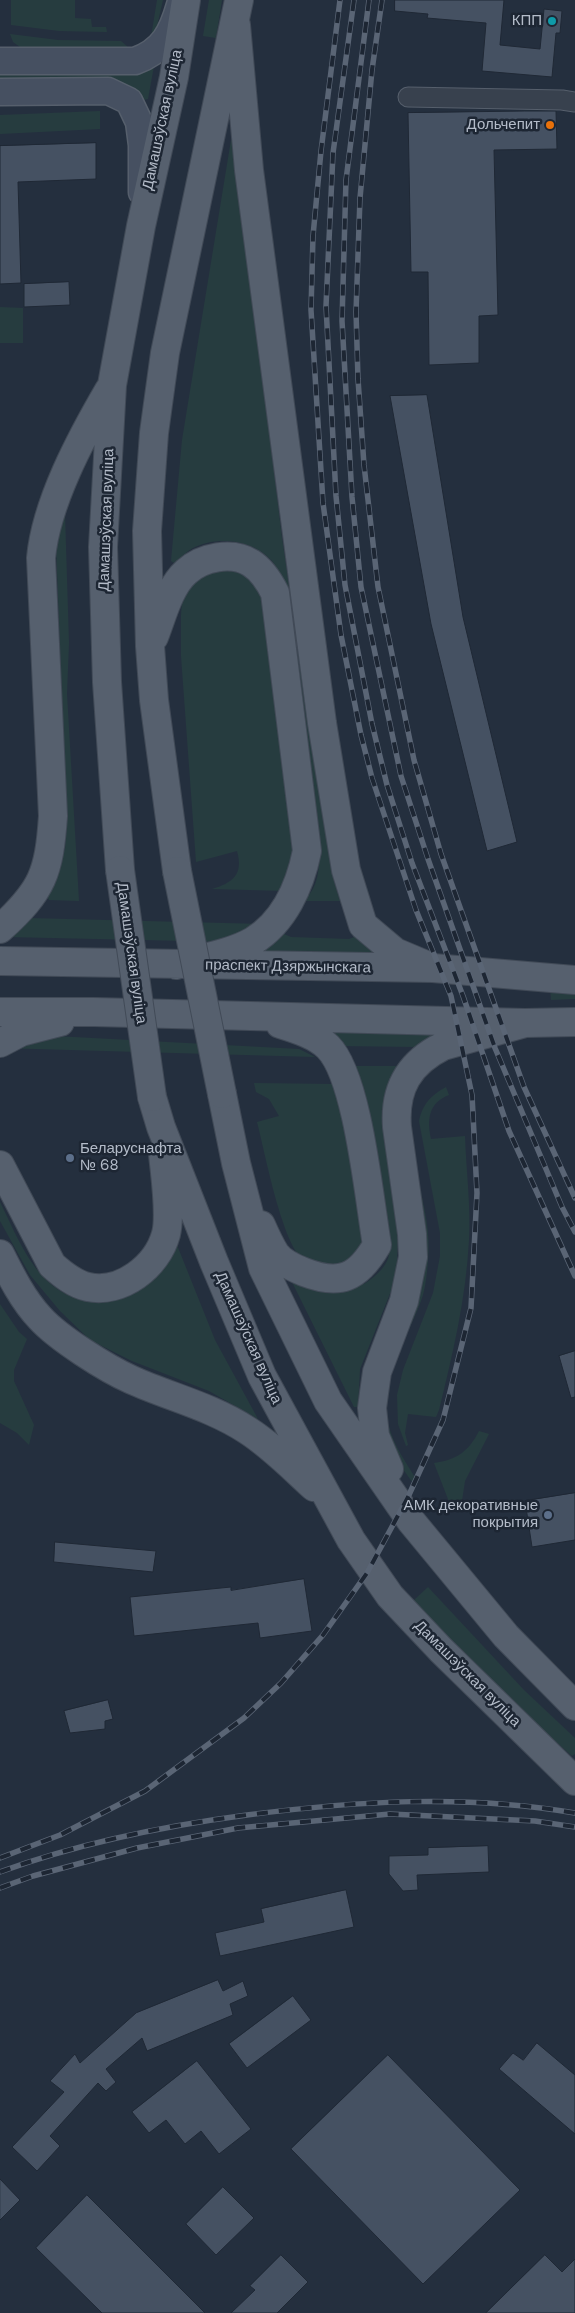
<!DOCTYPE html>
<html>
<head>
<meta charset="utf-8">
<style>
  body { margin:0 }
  canvas { display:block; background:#242f3e }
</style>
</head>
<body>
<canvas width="575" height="2313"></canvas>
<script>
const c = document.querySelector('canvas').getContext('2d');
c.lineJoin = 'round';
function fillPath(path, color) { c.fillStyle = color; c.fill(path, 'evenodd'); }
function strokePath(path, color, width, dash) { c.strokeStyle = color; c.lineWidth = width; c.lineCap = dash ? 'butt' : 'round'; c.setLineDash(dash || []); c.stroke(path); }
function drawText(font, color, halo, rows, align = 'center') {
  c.font = font + ' "DM Sans",sans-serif'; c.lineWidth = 5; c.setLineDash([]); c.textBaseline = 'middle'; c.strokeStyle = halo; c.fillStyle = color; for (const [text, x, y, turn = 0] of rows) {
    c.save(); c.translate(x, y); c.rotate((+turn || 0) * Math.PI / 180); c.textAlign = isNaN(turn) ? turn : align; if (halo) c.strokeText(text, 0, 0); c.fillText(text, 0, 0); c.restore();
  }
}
fillPath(new Path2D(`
  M11 0H75V18L91 19 92 27H106L107 32 59 31 11 25Z
  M157 0H163L157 26 151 37Z
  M209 0H222L216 38 203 36Z
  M10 34 58 40 121 41 129 48 20 47 13 42Z
  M154 66 148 99 143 100 130 87 118 81H0V70Z
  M100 111V129L0 134V115Z
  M231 140 235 143 282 538 332 874 340 901H304C322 883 319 862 319 838L281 578C278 571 275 563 269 558 252 540 217 536 195 547 188 550 181 558 174 563L171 561 182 440Z
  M0 307 23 308V343H0Z
  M65 514 69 643 67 694 79 901 49 900 47 896 65 849 67 827 56 546 60 526Z
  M203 568 243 570 265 598 298 852 285 891 212 889C232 883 244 875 237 851L196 862 181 656V615L182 601 195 573Z
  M28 918 263 924 232 942 7 937Z
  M284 934 291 937 349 939 357 936 383 957 254 954Z
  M550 987 575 988V999L551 1000Z
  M316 1031 435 1032 437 1036 418 1047 338 1046Z
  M36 1035 299 1049 315 1057 0 1048Z
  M352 1066H397L387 1086 384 1126 398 1235 397 1262 395 1281 360 1369 358 1407H354L291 1280C304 1283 318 1290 332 1292 352 1294 378 1279 387 1261 391 1252 390 1243 389 1234Z
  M254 1083 333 1084 349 1144 365 1250 335 1270C327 1268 312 1267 305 1262 282 1246 265 1152 257 1122L279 1116 269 1099 256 1092Z
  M446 1087 449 1095C428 1103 427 1120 431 1139L465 1136C466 1169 471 1207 469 1240 466 1298 453 1353 439 1410L436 1417 408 1414 405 1433 408 1445 406 1446 398 1424 397 1395 403 1370 433 1293 440 1256V1233L419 1121C423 1104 430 1096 446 1087Z
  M412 1099C401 1151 434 1207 428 1261 427 1272 426 1284 423 1295 411 1332 384 1370 386 1410 388 1438 404 1459 418 1482L415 1486 393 1455 380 1405 405 1319 401 1121Z
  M0 1202C19 1240 36 1290 83 1300 90 1302 99 1303 106 1301 115 1298 164 1250 175 1240L215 1340 258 1419 209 1391 132 1361 90 1340 60 1311 30 1275 0 1221Z
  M0 1304 19 1332 27 1339 14 1370V1381L34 1425 29 1445 17 1433 0 1423Z
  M479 1431 489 1434 465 1481 462 1501 453 1512 434 1463C457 1460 469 1451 479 1431Z
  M428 1587 524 1690 575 1738V1754L572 1756 489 1683 413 1601Z`), '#263c3f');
const building = new Path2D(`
  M395 0H504L500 45 540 49 544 9 562 11 560 33H556L552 77 482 71 486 23 427 18 428 14 395 11Z
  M525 111H556L557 149 494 150 498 315 479 316V363L429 365 428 272H411L408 113Z
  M96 143V179L18 182 21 283 0 284V146Z
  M69 282 70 305 24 307V284Z
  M427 395 463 617 517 842 487 851 431 624 390 396Z
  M575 1351V1397L571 1398 559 1356Z
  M575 1493V1540L532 1547 525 1501Z
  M55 1542 156 1551 153 1572 54 1562Z
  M304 1579 312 1631 260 1638 258 1623 134 1636 130 1597 231 1587V1590Z
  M108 1700 113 1719 105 1721V1729L70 1733 64 1711Z
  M488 1846 489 1872 417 1875 418 1890 403 1891 389 1874V1856L428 1855V1848Z
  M346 1890 354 1927 220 1956 215 1933 264 1922 261 1909Z
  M218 1980 223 1991 243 1981 248 1996 230 2004 233 2015 147 2051 142 2038 106 2069 116 2082 106 2091 98 2083 50 2136 60 2146 37 2171 12 2147 64 2092 50 2081 75 2054 80 2063 136 2013Z
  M293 1996 311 2020 247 2068 229 2044Z
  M537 2043 575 2075V2134L499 2069 513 2053 523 2060Z
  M388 2055 520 2190 423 2284 291 2149Z
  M197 2061 251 2129 219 2154 201 2131 185 2144 166 2120 149 2133 132 2112Z
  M0 2179 20 2200 0 2220Z
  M223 2187 254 2218 216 2255 186 2224Z
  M87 2195 205 2313H102L36 2248Z
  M281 2255 308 2282 277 2313H231L255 2290 250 2286Z
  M545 2255 562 2272 575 2259V2313H486Z`);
fillPath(building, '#455162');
strokePath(building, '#1f2835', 1);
const minor = new Path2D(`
  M408 97 562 100 575 102`);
const secondary = new Path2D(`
  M0 61H135C163 51 172 33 180 5
  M0 92 108 91 129 101 139 122 142 145V192`);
const primary = new Path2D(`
  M236 25 249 170 322 723 346 870 363 925 395 952 433 968
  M154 637C162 617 169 587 186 572 202 557 232 551 251 563 262 570 269 581 275 593L307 851C300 886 284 922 253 941 230 954 201 958 176 965
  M120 870 107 682 103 547 112 385 141 226 174 77 186 0
  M177 871 154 700 150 646 147 531 154 433 165 353 239 0
  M0 929C43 890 49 873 53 816L41 558C46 503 81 438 109 390
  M0 961 433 968 575 980
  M0 1012H94L525 1023 575 1022
  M0 1043 21 1032 60 1022
  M222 1094 236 1163 263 1268 328 1401 411 1521 506 1636 575 1706
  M152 1097 161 1127 214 1262 262 1376 351 1540 390 1596 441 1650 575 1781
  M0 1165 52 1265C62 1274 74 1284 88 1287 121 1294 157 1267 166 1234 171 1214 165 1175 163 1154
  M261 1225C265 1234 270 1245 275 1253 281 1262 294 1268 304 1272 340 1286 358 1278 377 1245 369 1199 358 1077 328 1047 316 1035 296 1029 280 1024
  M0 1254C11 1276 23 1300 40 1318 58 1338 107 1369 132 1380 170 1397 212 1407 247 1430 272 1446 293 1468 314 1487
  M389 1469 375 1436 372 1408 374 1393 377 1372 404 1301 413 1257 412 1234 397 1127C394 1088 409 1063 443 1046L525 1023`);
strokePath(minor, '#565f6c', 21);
strokePath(secondary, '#565f6c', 29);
strokePath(primary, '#414a57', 30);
strokePath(minor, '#38414e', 19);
strokePath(secondary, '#465061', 26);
strokePath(primary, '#56606e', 28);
const rail = new Path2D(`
  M354 0 333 153 326 306 336 496 345 585 372 724 387 785 412 863 463 996 509 1131 575 1276
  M369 0 346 180 342 321 352 497 361 587 401 776 428 859 495 1048 562 1207 575 1232
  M382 0 372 70 360 198 356 312 358 379 364 465 378 587 414 760 441 854 524 1087 575 1198
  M0 1858 60 1835 145 1791 244 1718 281 1683 323 1635 367 1573 408 1497 443 1420 471 1308 477 1193 472 1095 451 996 416 910 372 778 361 735 341 635 323 503 311 310 313 236 321 151 340 0
  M0 1872C79 1843 164 1826 247 1815 355 1801 466 1794 575 1813
  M0 1888 33 1876 137 1848 238 1828 390 1814 535 1821 575 1827`);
strokePath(rail, '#5a6575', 5.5);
strokePath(rail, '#1d2633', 4, [11]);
const primaryBridge = new Path2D(`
  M120 870 152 1097
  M177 871 222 1094`);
strokePath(primaryBridge, '#414a57', 30, []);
strokePath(primaryBridge, '#56606e', 28);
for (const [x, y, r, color] of [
  [552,21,5,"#0f9aa8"],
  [550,125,5,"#e8710a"],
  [70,1158,5,"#5c6f8a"],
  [548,1515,5,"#5c6f8a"]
]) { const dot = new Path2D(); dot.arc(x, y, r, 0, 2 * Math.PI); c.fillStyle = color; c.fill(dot); strokePath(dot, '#1d2633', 2); }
drawText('15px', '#b4bcc9', '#1d2633', [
  ["КПП",542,21],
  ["Дольчепит",540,125],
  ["Беларуснафта",80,1149,"left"],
  ["№ 68",80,1166,"left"],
  ["АМК декоративные",538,1506],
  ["покрытия",538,1523]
], 'right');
drawText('15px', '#b4bcc9', '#1d2633', [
  ["Дамашэўская вуліца",163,120,-78],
  ["Дамашэўская вуліца",107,520,-88],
  ["Дамашэўская вуліца",131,953,82],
  ["праспект Дзяржынскага",288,967,1],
  ["Дамашэўская вуліца",248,1338,66],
  ["Дамашэўская вуліца",467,1674,45]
]);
</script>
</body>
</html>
